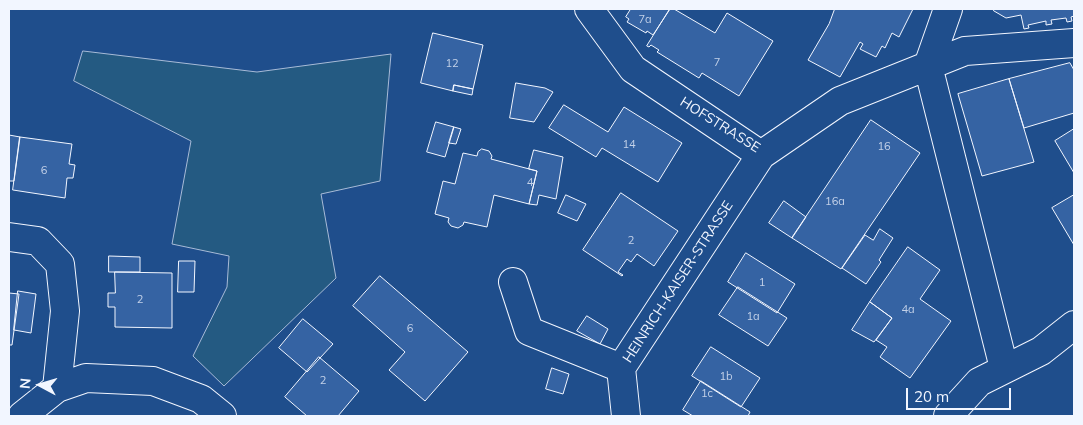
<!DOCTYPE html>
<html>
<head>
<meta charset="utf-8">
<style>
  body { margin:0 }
  #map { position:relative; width:1083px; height:425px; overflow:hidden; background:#1f4e8c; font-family:Mulish,sans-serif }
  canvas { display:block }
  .frame { position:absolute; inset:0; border:10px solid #f2f6ff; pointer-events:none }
  .north { position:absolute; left:15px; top:360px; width:50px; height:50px; -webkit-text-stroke:4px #1f4e8c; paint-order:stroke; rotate:276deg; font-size:14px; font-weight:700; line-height:20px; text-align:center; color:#f2f6ff }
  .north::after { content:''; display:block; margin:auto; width:18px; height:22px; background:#f2f6ff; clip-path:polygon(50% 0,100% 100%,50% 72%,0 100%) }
  .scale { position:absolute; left:906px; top:388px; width:105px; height:22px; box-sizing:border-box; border:2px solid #f2f6ff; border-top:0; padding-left:6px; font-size:15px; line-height:18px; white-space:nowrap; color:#f2f6ff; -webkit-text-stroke:4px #1f4e8c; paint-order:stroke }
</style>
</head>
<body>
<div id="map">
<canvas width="1083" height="425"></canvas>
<div class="frame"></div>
<div class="north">N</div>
<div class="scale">20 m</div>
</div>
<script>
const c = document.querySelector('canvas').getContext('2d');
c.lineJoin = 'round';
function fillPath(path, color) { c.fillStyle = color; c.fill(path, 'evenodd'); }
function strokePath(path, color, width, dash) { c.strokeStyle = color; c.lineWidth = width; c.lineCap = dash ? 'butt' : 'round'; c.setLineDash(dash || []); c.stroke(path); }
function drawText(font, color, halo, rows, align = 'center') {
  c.font = font + ' Mulish,sans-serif'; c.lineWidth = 4; c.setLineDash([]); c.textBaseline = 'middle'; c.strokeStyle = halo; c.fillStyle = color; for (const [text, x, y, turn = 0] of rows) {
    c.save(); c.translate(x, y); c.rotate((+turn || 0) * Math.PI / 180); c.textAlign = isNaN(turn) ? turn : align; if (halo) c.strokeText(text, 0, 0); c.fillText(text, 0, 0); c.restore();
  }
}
const green = new Path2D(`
  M83 51 257 72 391 54 380 181 321 194 336 278 224 386 193 356 227 287 229 256 172 244 191 141 74 81Z`);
fillPath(green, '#245a82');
strokePath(green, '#a8bbd7', 1);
const building = new Path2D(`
  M631 9H670L653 35 647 31 646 33 627 22 629 19 626 17Z
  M670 9H674L715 33 727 13 773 41 739 96 702 73 699 78 657 52 659 50 651 45 649 47 647 46Z
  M835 9H913L899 37 892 33 885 48 882 46 876 57 860 49 863 44 860 42 840 77 808 60 829 24Z
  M993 9H1074V16L1071 17 1072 21 1067 22 1066 18 1051 20 1052 24 1046 25V21L1028 25 1029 28 1024 29 1021 15 1006 18 994 11Z
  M433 33 483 45 473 89 454 85 453 91 421 83Z
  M1070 63 1074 70V113L1024 128 1009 79Z
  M1009 79 1034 162 982 176 958 94Z
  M516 83 545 88 553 92 534 122 510 118Z
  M454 85 473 89 472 95 453 91Z
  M564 105 608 132 624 107 682 143 658 182 602 148 596 157 549 128Z
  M871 120 920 153 841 269 792 238Z
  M436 122 454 127 445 157 427 152Z
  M454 127 461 129 456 144 449 143Z
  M1074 129V173L1055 141Z
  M9 135 20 137 14 181H9Z
  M20 137 72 144 69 164 75 165 73 178H67L65 198 13 190Z
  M482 149 489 151 492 156 491 159 537 171 529 204 494 195 487 227 464 222 463 225 458 228 451 226 448 222 449 218 435 214 443 181 455 184 463 153 477 156 478 152Z
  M534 150 563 157 556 199 539 195 537 205 529 204 537 171 529 169Z
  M621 193 678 231 654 266 637 254 631 262 627 259 618 272 623 275 622 276 583 250Z
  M566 195 586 204 577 221 558 213Z
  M1074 195V245L1052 208Z
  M784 201 806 217 792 238 769 223Z
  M880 229 893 238 879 260 881 262 866 284 842 268 865 235 873 240Z
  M908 247 940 270 920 299 951 321 910 378 880 357 887 347 876 340 892 318 870 302Z
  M746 253 795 284 777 313 728 282Z
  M109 256 140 257V272H109Z
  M179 261H195L194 292H178Z
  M115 272 172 273V328L115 327V307H108V293H115Z
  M380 276 468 352 425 401 389 370 405 352 353 306Z
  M738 287 787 318 768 346 719 315Z
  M18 291 36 294 31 333 14 330Z
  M9 293 19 294 12 345H9Z
  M870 302 892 318 874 342 852 330Z
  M587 316 608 329 600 344 577 331Z
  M303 319 333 344 307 372 279 348Z
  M711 347 760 378 741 407 692 376Z
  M319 357 359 391 338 416H307L285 397Z
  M552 368 569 374 563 394 546 389Z
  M701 381 750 412 748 416H693L683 410Z`);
fillPath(building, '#3563a3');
strokePath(building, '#f2f6ff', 1);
const minor = new Path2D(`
  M589 9 633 69 761 155
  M948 9 928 66 1004 368
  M9 237 38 241 60 264 65 311 57 388
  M513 282 529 331 621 368
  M22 416 57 388 86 378 153 381 201 399 222 416
  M626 416 621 368 761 155 840 101 965 51 1074 43
  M948 416 979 382 1041 351 1074 325`);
strokePath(minor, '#f2f6ff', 30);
strokePath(minor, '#1f4e8c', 28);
drawText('11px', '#c3d1e8', null, [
  ["7a",645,20],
  ["7",717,63],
  ["12",452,64],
  ["14",629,145],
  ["16",884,147],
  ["6",44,171],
  ["4",530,183],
  ["16a",835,202],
  ["2",631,241],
  ["1",762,283],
  ["2",140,300],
  ["4a",908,310],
  ["1a",753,317],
  ["6",410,329],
  ["1b",726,377],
  ["2",323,381],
  ["1c",707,394]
]);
drawText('14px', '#f2f6ff', '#1f4e8c', [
  ["HOFSTRASSE",720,125,32],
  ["HEINRICH-KAISER-STRASSE",678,282,-57]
]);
</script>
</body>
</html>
